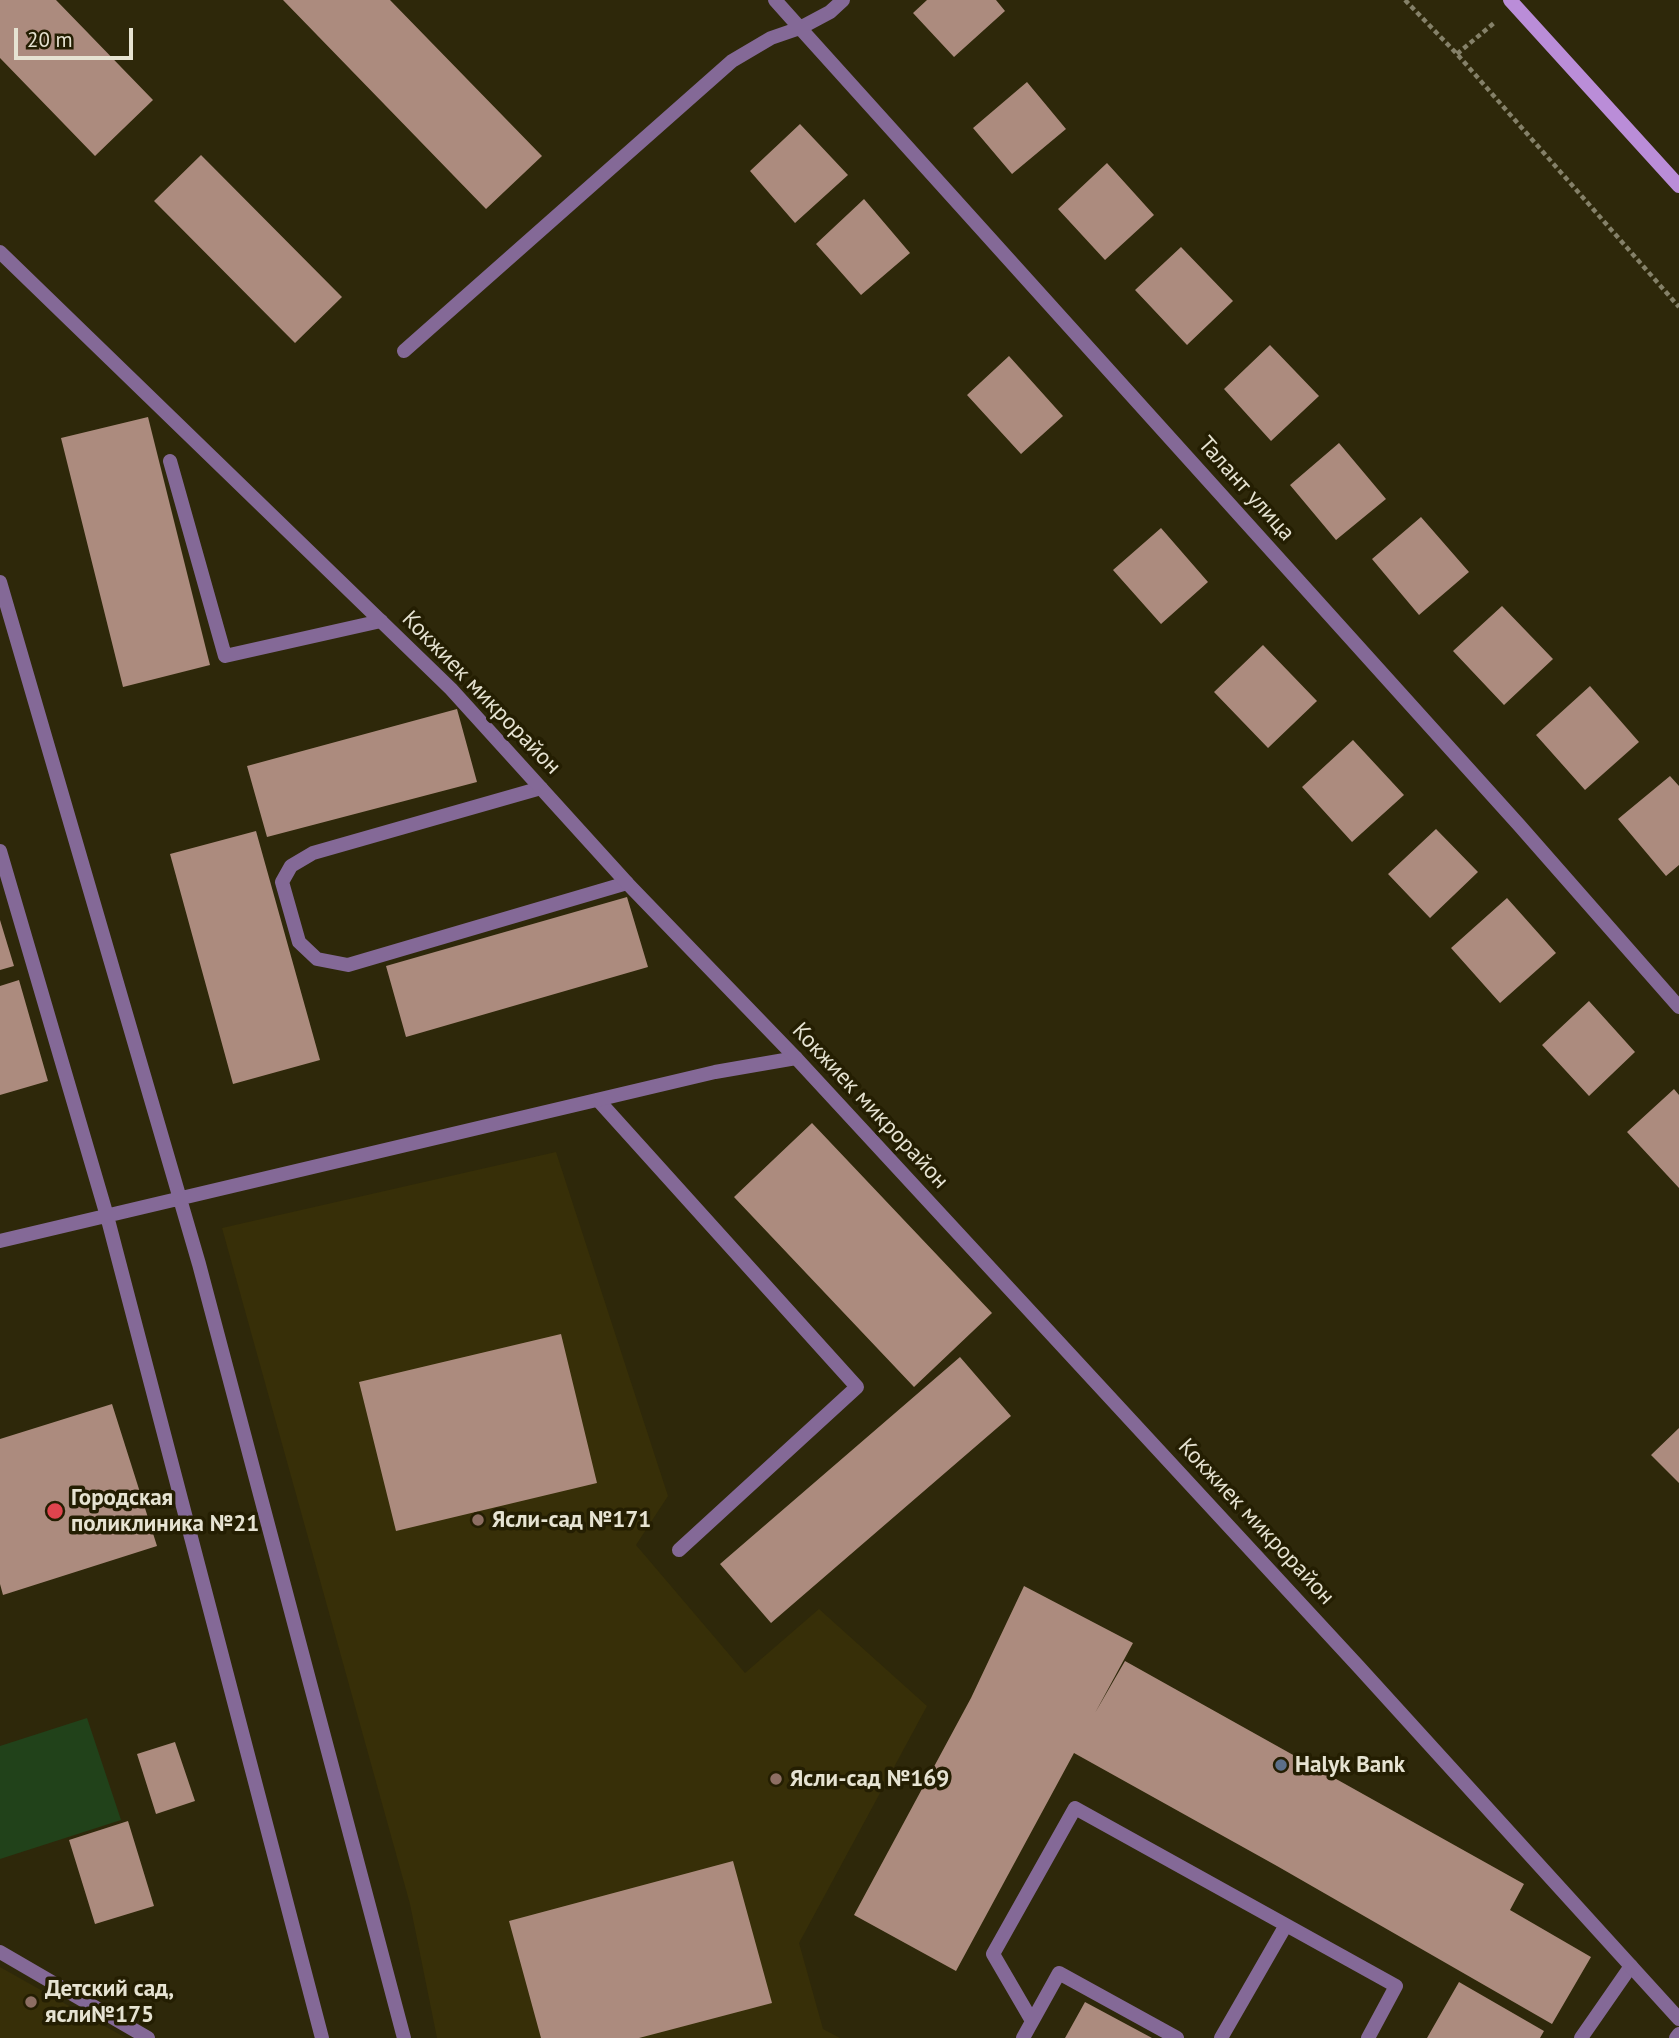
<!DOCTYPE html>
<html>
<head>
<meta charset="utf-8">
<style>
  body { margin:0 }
  #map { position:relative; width:1679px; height:2038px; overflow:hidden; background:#2e280a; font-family:"PT Sans",sans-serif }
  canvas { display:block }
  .scale { position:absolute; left:14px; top:28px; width:119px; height:32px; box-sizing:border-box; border:4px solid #e6e3d2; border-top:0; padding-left:9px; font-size:21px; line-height:24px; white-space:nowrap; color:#e6e3d2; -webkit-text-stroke:5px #241e02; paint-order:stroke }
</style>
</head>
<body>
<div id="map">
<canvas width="1679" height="2038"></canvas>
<div class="scale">20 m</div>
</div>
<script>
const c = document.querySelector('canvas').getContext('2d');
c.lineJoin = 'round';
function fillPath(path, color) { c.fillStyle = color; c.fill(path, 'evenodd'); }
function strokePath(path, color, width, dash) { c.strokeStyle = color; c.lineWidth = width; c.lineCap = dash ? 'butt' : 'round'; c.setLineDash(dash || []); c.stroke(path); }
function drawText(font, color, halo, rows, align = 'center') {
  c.font = font + ' "PT Sans",sans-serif'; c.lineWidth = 7; c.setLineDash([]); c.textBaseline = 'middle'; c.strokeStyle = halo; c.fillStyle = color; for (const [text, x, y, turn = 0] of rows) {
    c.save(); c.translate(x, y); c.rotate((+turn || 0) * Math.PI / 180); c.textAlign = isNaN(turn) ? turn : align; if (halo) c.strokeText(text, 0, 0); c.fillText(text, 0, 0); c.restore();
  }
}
fillPath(new Path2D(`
  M556 1152 668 1496 636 1545 745 1673 819 1609 927 1706 799 1943 823 2029 840 2038H437L410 1904 222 1228Z
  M0 1966V1967L126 2038H0Z`), '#372f08');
fillPath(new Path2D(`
  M87 1718 121 1820 0 1859V1746Z`), '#21421a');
fillPath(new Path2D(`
  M0 0H56L153 100 95 156 0 58Z
  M283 0H390L542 156 486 209Z
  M927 0H996L1005 11 954 57 913 13Z
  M1027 82 1066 129 1012 174 973 128Z
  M800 124 848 175 795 223 750 171Z
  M201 155 342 297 295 343 154 201Z
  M1107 163 1154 215 1105 260 1058 209Z
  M864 199 910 253 861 295 816 244Z
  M1181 247 1233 301 1187 345 1135 290Z
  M1270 345 1319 396 1271 441 1224 389Z
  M1009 356 1063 416 1021 454 967 395Z
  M148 417 210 665 123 687 61 438Z
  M1339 443 1386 499 1336 540 1290 485Z
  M1421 517 1469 572 1419 615 1372 559Z
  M1161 528 1208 582 1161 624 1113 570Z
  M1502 606 1553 659 1504 705 1453 651Z
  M1263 645 1317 701 1268 748 1214 692Z
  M1590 686 1639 742 1585 790 1536 735Z
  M457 709 477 782 267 837 247 766Z
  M1353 740 1404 795 1352 842 1302 787Z
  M1670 776 1679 786V865L1666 876 1618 819Z
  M1436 829 1478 872 1430 918 1388 874Z
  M256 831 320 1060 233 1084 170 854Z
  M627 897 648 967 406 1037 386 966Z
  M1507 898 1556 953 1500 1003 1451 948Z
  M0 920 14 966 0 970Z
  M19 980 48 1081 0 1095V986Z
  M1589 1001 1635 1052 1589 1096 1542 1045Z
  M1674 1089 1679 1095V1188L1627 1132Z
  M812 1123 992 1313 914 1387 734 1197Z
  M561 1334 597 1483 396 1531 359 1382Z
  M960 1357 1011 1416 771 1623 720 1564Z
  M112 1404 157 1546 3 1595 0 1584V1439Z
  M1679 1428V1483L1651 1455Z
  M1024 1586 1133 1643 1095 1713 1125 1661 1524 1884 1510 1910 1591 1957 1552 2024 1277 1866 1074 1753 956 1971 854 1915 971 1698Z
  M175 1742 195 1801 156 1814 137 1754Z
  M128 1821 154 1906 95 1924 69 1840Z
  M733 1861 772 2003 639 2038H541L509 1921Z
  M1459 1982 1544 2031 1540 2038H1427Z
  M1085 2002 1152 2038H1065Z`), '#ac8b7e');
strokePath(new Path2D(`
  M1405 0 1457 54 1679 307
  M1457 54 1494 23`), '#858169', 4.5, [5, 3.5]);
strokePath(new Path2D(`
  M170 461 225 656 381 621
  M541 788 313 853 291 866 282 882 299 942 317 959 348 965 627 883
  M598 1100 857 1387 679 1550
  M1032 2021 993 1954 1075 1808 1396 1986 1368 2038
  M1023 2038 1059 1973 1177 2038
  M1221 2038 1286 1925
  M1581 2038 1631 1966`), '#846997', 14);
strokePath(new Path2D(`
  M843 0 830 12 800 28 1519 825 1679 1007
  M404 351 732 61 771 38 800 28 775 0
  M0 582 199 1264 404 2038
  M0 851 107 1216 322 2038
  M0 1241 715 1072 796 1058
  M0 1952 148 2038
  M1676 2038 1679 2034`), '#846997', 14);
strokePath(new Path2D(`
  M0 252 451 689 627 883 796 1058 1358 1666 1679 2019`), '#846997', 14);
strokePath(new Path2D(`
  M1510 0 1679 186`), '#ba8dd8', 14);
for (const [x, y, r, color] of [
  [55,1511,9,"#e0444e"],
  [478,1520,7,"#8d6e63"],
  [1281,1765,7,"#5c6f8a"],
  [776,1779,7,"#8d6e63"],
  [31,2002,7,"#8d6e63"]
]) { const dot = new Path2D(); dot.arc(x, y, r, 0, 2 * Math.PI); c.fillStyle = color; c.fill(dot); strokePath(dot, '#241e02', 2.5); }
drawText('23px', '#e6e3d2', '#241e02', [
  ["Талант улица",1246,489,48],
  ["Кокжиек микрорайон",481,693,46],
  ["Кокжиек микрорайон",870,1106,47],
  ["Кокжиек микрорайон",1256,1522,47]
]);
drawText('bold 23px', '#e6e3d2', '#241e02', [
  ["Городская",71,1498],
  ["поликлиника №21",71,1524],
  ["Ясли-сад №171",492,1520],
  ["Halyk Bank",1295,1765],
  ["Ясли-сад №169",790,1779],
  ["Детский сад,",45,1989],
  ["ясли№175",45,2015]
], 'left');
</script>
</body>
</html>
